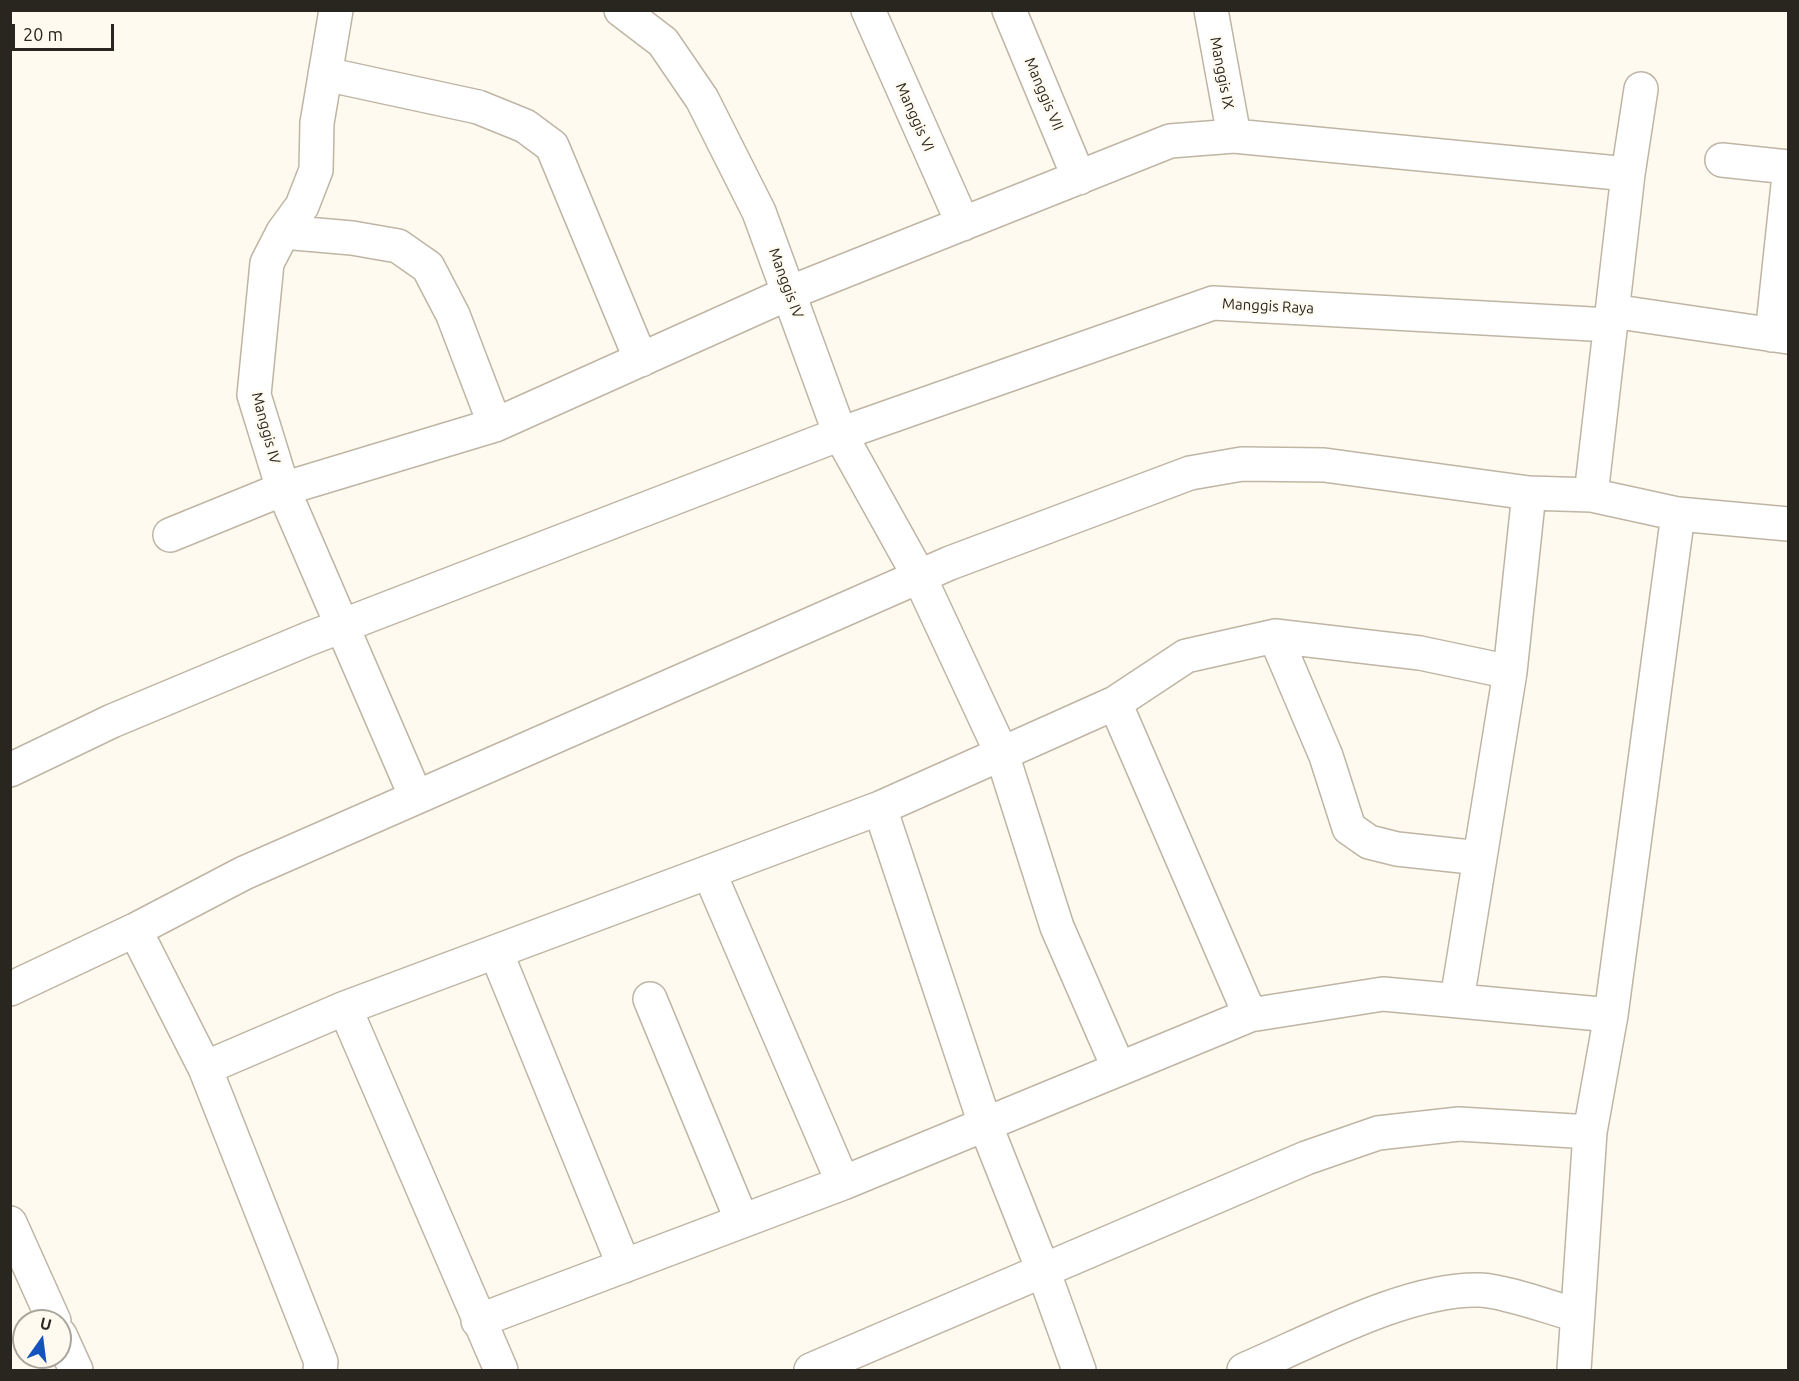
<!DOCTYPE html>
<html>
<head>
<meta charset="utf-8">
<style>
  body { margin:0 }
  #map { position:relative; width:1799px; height:1381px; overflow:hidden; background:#fffaef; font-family:Ubuntu,sans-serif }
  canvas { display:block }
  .frame { position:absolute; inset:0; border:12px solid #29261f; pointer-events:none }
  .north { position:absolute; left:12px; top:1309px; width:60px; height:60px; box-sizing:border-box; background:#fffaef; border:2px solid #a9a59c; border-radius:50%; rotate:14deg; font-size:16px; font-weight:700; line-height:24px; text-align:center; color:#29261f }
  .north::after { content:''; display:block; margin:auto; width:21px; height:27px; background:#1453be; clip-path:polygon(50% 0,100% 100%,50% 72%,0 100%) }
  .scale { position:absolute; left:12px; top:24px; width:102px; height:27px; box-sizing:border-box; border:3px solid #29261f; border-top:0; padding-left:8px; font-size:18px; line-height:21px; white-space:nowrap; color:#29261f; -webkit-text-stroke:4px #fffaef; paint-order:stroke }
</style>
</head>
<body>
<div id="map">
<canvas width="1799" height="1381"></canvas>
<div class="frame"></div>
<div class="north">U</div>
<div class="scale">20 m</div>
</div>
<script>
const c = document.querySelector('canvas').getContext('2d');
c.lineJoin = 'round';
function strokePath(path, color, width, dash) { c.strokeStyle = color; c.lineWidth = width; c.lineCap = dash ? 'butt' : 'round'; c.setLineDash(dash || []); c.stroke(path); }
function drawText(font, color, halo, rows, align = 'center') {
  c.font = font + ' Ubuntu,sans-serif'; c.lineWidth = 4.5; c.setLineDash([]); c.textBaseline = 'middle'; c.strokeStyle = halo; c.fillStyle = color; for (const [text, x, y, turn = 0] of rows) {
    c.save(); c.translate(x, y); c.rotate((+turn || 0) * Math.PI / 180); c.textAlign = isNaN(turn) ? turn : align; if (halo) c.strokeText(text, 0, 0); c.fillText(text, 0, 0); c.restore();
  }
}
const street = new Path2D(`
  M336 10 317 123 316 170 302 206 283 232 267 263 254 395 283 489 416 797
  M621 10 663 42 702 99 759 212 840 434 919 576 1002 754 1057 927 1119 1069
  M868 10 963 224
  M1009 10 1079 178
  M1211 10 1234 136
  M325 74 478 107 525 126 552 146 641 360
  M1722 160 1788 167
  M283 232 352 238 398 246 428 267 453 315 495 425
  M1612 311 1788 337
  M1772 335 1788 185
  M1591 495 1628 174 1641 89
  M170 535 283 489 495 425 789 293 1170 141 1234 136 1628 174
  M1275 636 1326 756 1349 828 1369 842 1397 849 1480 858
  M1115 703 1250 1015
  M10 770 112 721 308 639 840 434 1213 303 1610 325
  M880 808 985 1124 1043 1270 1079 1370
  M709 872 843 1183
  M135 930 205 1068 321 1362 320 1370
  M496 952 624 1266
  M10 989 135 930 244 873 950 563 1190 473 1242 464 1324 465 1529 493 1591 495 1678 514 1788 524
  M650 999 742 1221
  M1457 1000 1510 672 1529 493
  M345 1008 501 1370
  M205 1068 345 1008 880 808 1115 703 1186 656 1275 636 1420 653 1510 672
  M10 1223 54 1321
  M478 1321 843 1183 1250 1015 1383 994 1611 1015
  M60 1335 76 1370
  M811 1370 1306 1158 1378 1133 1459 1124 1590 1132
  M1244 1370C1312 1341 1407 1288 1480 1290 1505 1291 1551 1308 1577 1315
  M1574 1370 1590 1132 1611 1015 1678 514`);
strokePath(street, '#beb5a4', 36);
strokePath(street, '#fff', 33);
drawText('15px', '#29261f', '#fffaef', [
  ["Manggis IX",1222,73,79],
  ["Manggis VII",1044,94,67],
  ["Manggis VI",915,117,66],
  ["Manggis IV",786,283,70],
  ["Manggis Raya",1268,306,3],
  ["Manggis IV",266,428,75]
]);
</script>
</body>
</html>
